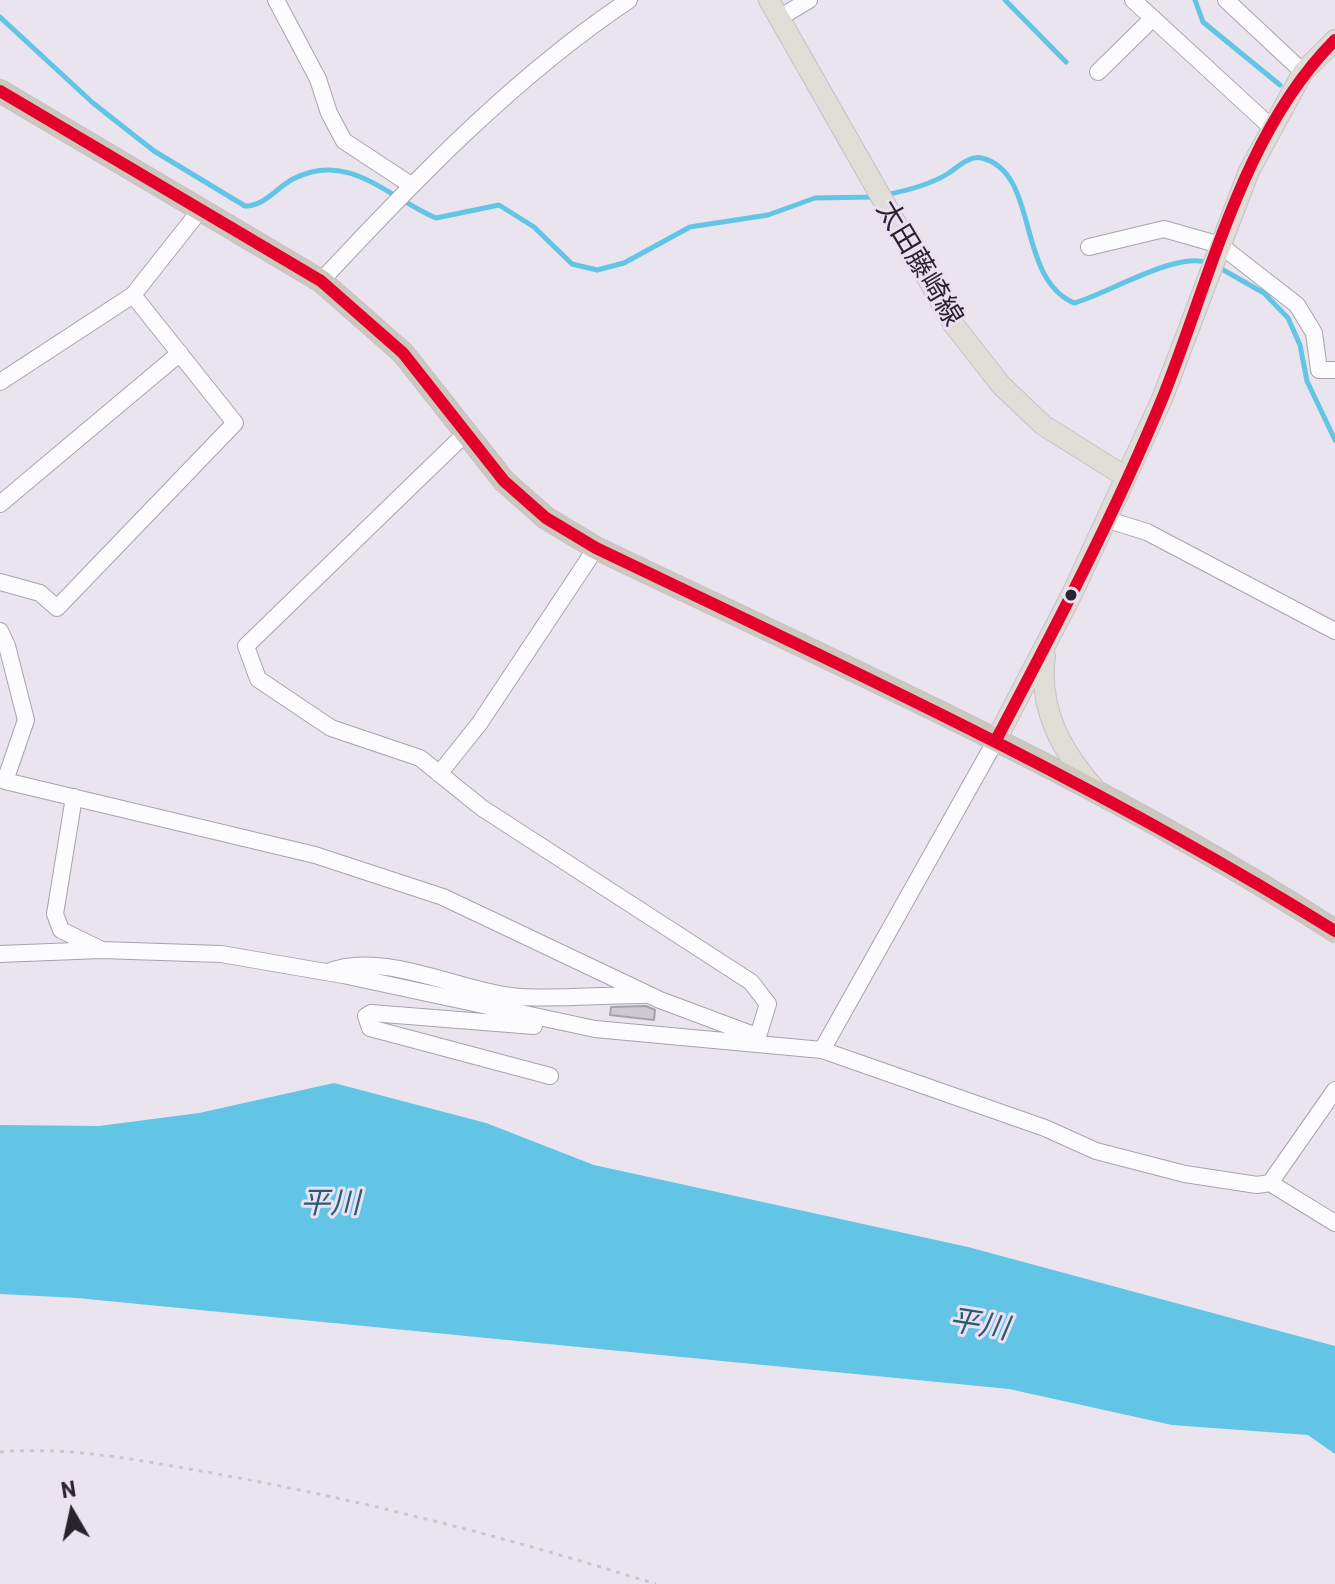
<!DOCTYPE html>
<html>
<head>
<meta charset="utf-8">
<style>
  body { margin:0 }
  #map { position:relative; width:1335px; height:1584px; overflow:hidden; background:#eae4ef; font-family:Barlow,sans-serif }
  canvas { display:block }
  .north { position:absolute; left:32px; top:1472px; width:80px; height:80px; -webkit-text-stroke:6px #ebe0f3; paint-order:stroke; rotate:351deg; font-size:22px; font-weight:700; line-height:32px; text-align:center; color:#28242b }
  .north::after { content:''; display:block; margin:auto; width:28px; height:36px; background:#28242b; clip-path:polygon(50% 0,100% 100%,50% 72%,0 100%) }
</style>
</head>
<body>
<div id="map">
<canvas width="1335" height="1584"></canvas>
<div class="north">N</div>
</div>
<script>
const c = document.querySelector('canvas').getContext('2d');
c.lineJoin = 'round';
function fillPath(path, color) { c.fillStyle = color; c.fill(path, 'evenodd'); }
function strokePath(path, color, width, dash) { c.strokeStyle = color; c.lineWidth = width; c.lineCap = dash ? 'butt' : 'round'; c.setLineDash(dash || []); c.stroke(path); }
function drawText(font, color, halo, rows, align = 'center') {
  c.font = font + ' Barlow,"Noto Sans JP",sans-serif'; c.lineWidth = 6; c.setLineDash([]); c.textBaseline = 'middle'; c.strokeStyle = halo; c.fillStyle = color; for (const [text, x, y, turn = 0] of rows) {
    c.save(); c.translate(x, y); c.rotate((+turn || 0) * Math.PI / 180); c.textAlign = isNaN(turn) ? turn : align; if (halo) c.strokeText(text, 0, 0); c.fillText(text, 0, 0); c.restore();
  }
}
fillPath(new Path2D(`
  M334 1083 486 1123 594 1165 968 1247 1335 1346V1454L1308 1435 1172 1425 1009 1389 77 1298 0 1294V1125L99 1126 199 1113Z`), '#63c5e5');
strokePath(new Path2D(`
  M1005 0 1066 62
  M1195 0 1203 22 1280 85
  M0 17 93 103 154 151 245 206C265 206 276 188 293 179 348 150 387 197 436 218L499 205 534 227 572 264 597 270 624 263 690 227 768 215 815 198 874 197
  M884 195C906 191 930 185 949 173 958 167 969 155 982 158 1040 173 1015 277 1074 303 1107 294 1178 250 1209 263
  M1218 267 1264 293 1288 318 1300 345 1307 381 1335 440`), '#63c5e5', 5);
const building = new Path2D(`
  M646 1006 655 1010 654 1020 610 1015 611 1007Z`);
fillPath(building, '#cecad2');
strokePath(building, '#a5a1a9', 2);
const minor = new Path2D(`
  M276 0 318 79 329 113 344 141 411 185
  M1133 0 1272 128
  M1226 0 1303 72
  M779 18 809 0
  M1098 72 1153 18
  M1089 247 1164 229 1220 245 1297 305 1314 333 1319 370H1335
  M321 281C415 180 514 77 629 0
  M0 382 133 295 201 209
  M467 432 246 646 258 679 331 728 420 758 482 808 751 982 768 1004 758 1036
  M0 504 180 353
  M1108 520 1147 532 1335 631
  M0 582 40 593 57 608 235 423 133 295
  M0 631 7 646 26 720 5 781 315 855 443 897 660 1000 751 1034
  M439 774 479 724 596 548
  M74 797 55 914 61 930 100 949
  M0 954 101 950 221 954 343 975 595 1029 822 1050 1045 1128 1096 1151 1185 1174 1257 1185 1270 1183 1335 1223
  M328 972C382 949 463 993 520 997 561 999 603 995 644 995
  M534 1026 371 1013 366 1016 370 1028 550 1076
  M822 1050 996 740
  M1270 1183 1335 1090`);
const major = new Path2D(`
  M769 0 954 325 1001 385 1043 425 1126 477
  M1045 656C1038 709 1061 750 1095 789
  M996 740 1072 594 1162 399 1249 171 1303 72 1335 40`);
const highway = new Path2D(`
  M0 91 321 281 403 353 504 481 546 518 596 548C846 668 1102 780 1335 931`);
strokePath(minor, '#a7a3ab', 18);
strokePath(major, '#c5c1c7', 22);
strokePath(highway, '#c5c1c7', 24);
strokePath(new Path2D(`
  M0 1452C71 1446 143 1461 212 1473 363 1500 509 1538 656 1584`), '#c9c7ca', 3, [4, 6]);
strokePath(minor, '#fcfbfd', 16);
strokePath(major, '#e0dcd6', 20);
strokePath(highway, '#cdc8bd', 22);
strokePath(new Path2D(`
  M0 91 321 281 403 353 504 481 546 518 596 548C847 668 1098 784 1335 931
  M996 740C1055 628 1115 514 1163 397 1211 278 1242 133 1335 40`), '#e4002b', 12);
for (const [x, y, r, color] of [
  [1071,595,7,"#28242b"]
]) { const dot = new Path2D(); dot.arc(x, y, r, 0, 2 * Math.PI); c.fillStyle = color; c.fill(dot); strokePath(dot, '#ebe0f3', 3); }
drawText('28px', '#28242b', '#ebe0f3', [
  ["太田藤崎線",920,263,59]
]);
drawText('italic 30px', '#295e70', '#ebe0f3', [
  ["平川",330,1203],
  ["平川",979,1324,9]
]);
</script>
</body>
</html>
